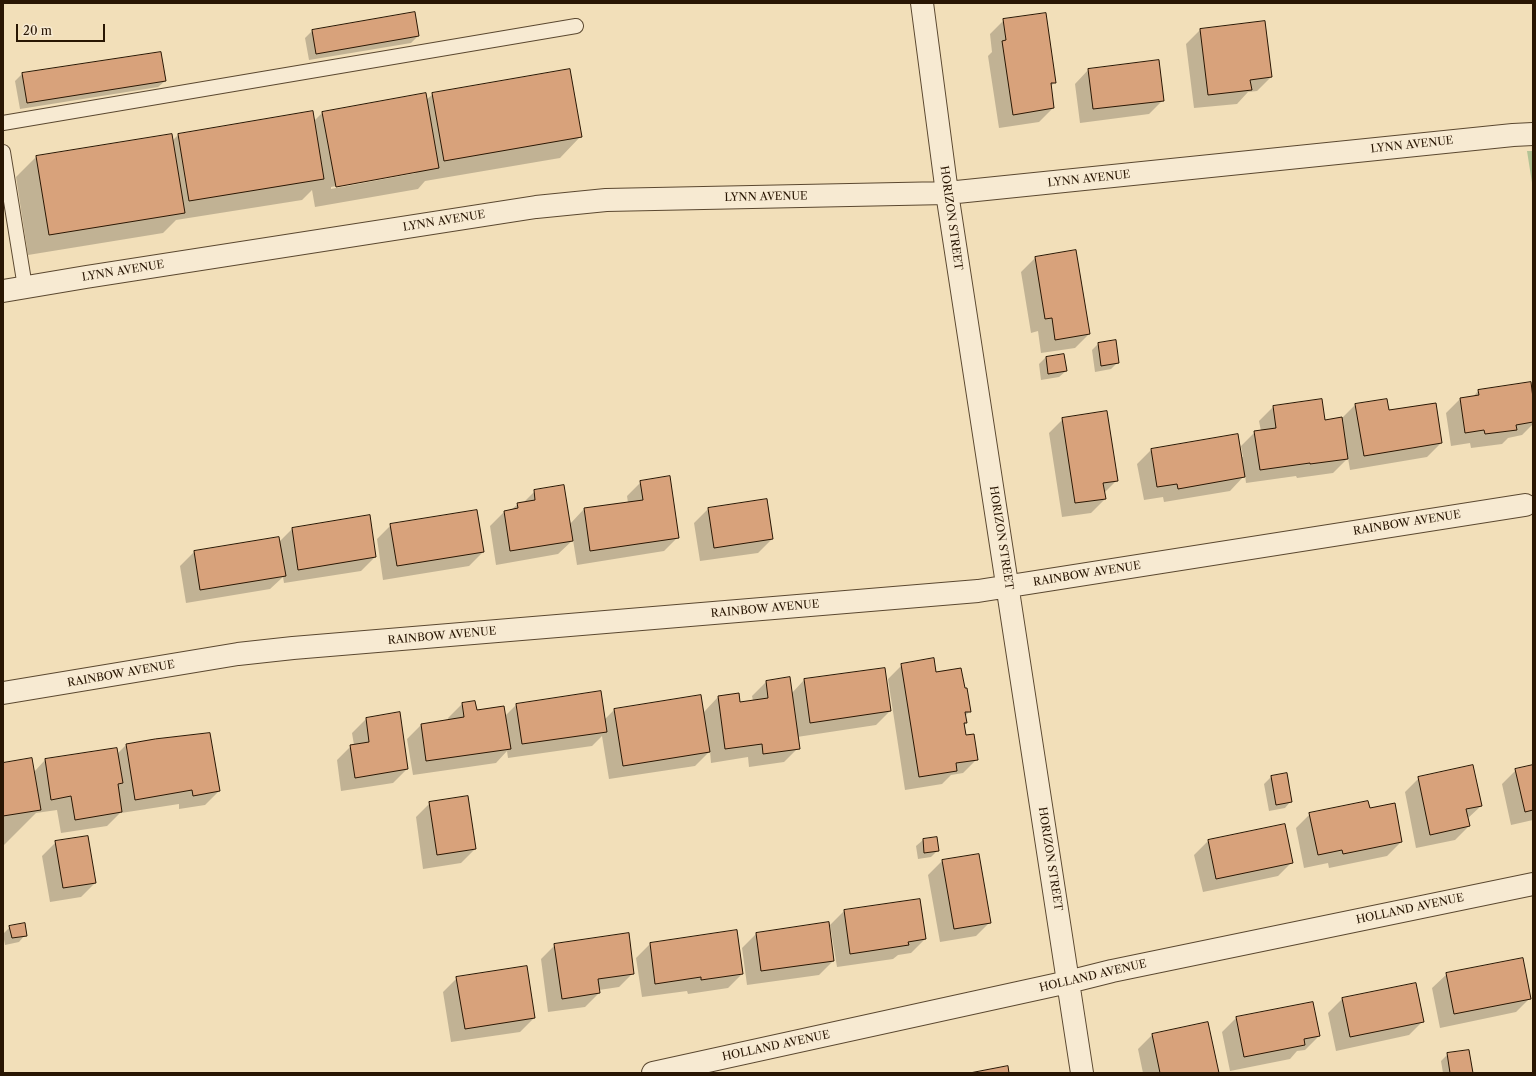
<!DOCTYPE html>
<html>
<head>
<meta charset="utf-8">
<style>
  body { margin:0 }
  #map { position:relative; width:1536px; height:1076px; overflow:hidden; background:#f2dfb9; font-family:"Libre Caslon Text",serif }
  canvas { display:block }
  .frame { position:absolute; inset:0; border:4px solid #291603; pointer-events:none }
  .scale { position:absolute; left:16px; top:24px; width:89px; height:18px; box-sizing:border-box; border:2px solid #291603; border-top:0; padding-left:5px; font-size:12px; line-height:14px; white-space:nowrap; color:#291603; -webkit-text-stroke:3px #f7ead2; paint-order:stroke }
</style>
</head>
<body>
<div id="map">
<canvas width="1536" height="1076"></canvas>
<div class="frame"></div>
<div class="scale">20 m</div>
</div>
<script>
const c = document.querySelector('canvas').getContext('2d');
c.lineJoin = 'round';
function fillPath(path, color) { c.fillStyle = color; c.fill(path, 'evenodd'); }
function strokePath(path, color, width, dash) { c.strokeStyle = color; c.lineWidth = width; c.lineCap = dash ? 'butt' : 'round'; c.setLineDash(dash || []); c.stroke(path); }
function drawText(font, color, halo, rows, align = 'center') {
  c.font = font + ' "Libre Caslon Text",serif'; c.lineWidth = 3; c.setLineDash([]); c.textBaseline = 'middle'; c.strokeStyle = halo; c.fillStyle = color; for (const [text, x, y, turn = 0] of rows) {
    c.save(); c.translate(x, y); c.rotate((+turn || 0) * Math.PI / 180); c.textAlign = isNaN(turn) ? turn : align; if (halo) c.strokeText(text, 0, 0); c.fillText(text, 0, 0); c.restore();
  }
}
fillPath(new Path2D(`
  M1527 151H1533V189Z`), '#b3c395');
fillPath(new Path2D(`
  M1004 20 1055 82 1050 87 1053 108 1039 122 999 128 988 56 992 52 990 34Z
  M1200 30 1271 77 1257 91 1248 92 1237 104 1194 108 1186 44Z
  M312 31 418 36 411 43 309 60 305 38Z
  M160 53 165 81 158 87 20 109 15 81 22 74Z
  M1089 69 1163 100 1149 114 1080 123 1075 84Z
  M433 94 580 137 560 158 425 181 418 189 315 207 312 190 302 200 176 220 163 233 28 255 16 177 36 157 172 141 178 135 313 122 323 112 426 100ZM416 171V173L331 189V187Z
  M1075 251 1089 334 1075 348 1041 353 1038 331 1031 333 1021 272 1035 258Z
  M1098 344 1118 362 1111 369 1095 372 1092 350Z
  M1064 355 1066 371 1059 377 1041 380 1039 364 1046 357Z
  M1478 391 1533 404V424L1522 435 1508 438 1502 444 1471 448 1470 443 1451 446 1446 413 1460 399 1473 397Z
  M1355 405 1388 411 1441 443 1427 457 1350 470 1348 458 1333 473 1297 478 1296 476 1246 483 1245 475 1230 491 1164 502 1163 497 1144 500 1137 464 1151 450 1243 457 1241 446 1255 432 1261 431 1259 421 1273 407 1325 421 1342 418Z
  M1063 419 1117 480 1104 493 1105 499 1091 513 1062 517 1049 433Z
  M641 482 678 537 664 551 577 565 573 540 558 554 496 565 490 526 504 512 511 510 518 504 523 503 535 491 570 524 584 509 628 503 627 496Z
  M708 509 772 539 758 553 700 561 694 523Z
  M369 516 375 557 361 571 284 583 283 577 270 589 186 603 180 566 194 552 279 542 292 529Z
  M391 525 483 552 469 566 383 580 377 539Z
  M902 665 935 673 970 711 965 716 966 723 964 725 965 736 977 759 963 773 951 775 942 784 905 790 888 679Z
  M804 680 890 711 876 725 797 737 798 748 784 762 749 767 748 757 711 763 710 751 695 766 609 779 602 736 592 746 508 758 507 751 496 763 413 775 407 739 421 725 449 721 448 718 462 704 476 712 505 716 516 705 604 720 614 710 703 713 718 697 738 695 739 703 753 701 752 696 766 682 791 694Z
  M366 719 407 769 393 783 341 791 337 760 351 746 354 745 352 733Z
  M126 745 219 791 205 805 179 809V804L121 813V812L107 826 61 833 57 810 36 813 3 846V764L34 772 45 760 117 754Z
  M1533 766V820L1511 825 1502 784 1516 770Z
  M1286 774 1291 801 1285 808 1269 811 1264 784 1271 777Z
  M1419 778 1481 806 1467 819 1469 826 1455 840 1416 848 1405 792Z
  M430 803 475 849 461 863 423 869 416 817Z
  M1369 809 1401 842 1387 856 1329 868 1328 863 1304 868 1296 828 1310 814Z
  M923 840 938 850 931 857 918 859 916 846Z
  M1208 841 1292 862 1278 876 1203 892 1194 855Z
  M56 842 95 883 81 897 50 902 42 856Z
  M942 861 990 922 976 936 940 942 928 875Z
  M844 911 925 939 911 953 898 955 893 959 837 967 830 925Z
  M10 927 25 935 19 942 5 945 3 934Z
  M756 934 833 961 819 975 747 985 742 948Z
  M650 944 742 974 728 988 688 994 687 991 642 997 636 958Z
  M555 945 633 973 619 987 599 990V993L585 1007 548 1012 541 959Z
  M1447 974 1530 998 1516 1012 1440 1028 1432 988Z
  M457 978 534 1018 520 1032 451 1042 443 992Z
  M1342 999 1423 1021 1409 1035 1336 1051 1328 1013Z
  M1236 1018 1319 1036 1305 1050 1297 1051 1290 1059 1230 1071 1222 1032Z
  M1152 1035 1218 1073H1143L1138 1049Z
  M1448 1054 1472 1073H1443L1441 1061Z`), '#0003');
const building = new Path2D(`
  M415 12 419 36 316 54 312 30Z
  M1046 13 1056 83H1051L1054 108 1013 115 1002 41 1006 40 1003 19Z
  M1265 21 1272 77 1250 80 1252 90 1208 95 1200 29Z
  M161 52 166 81 27 103 22 73Z
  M1159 60 1164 101 1093 109 1088 69Z
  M570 69 582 137 444 161 432 93Z
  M426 93 439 168 336 187 322 112Z
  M313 111 324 179 189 201 178 134Z
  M172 134 185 213 49 235 36 156Z
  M1076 250 1090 334 1055 340 1052 318 1045 319 1035 257Z
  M1116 340 1119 363 1101 366 1098 343Z
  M1064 354 1067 371 1048 374 1046 357Z
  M1531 382 1533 398V422L1516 425 1517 430 1485 434 1484 430 1465 433 1460 398 1479 395 1478 390Z
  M1322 399 1325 420 1342 417 1348 459 1310 464V463L1260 470 1254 431 1276 428 1273 406Z
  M1387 399 1389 410 1436 403 1442 443 1364 456 1355 404Z
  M1107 411 1118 481 1103 483 1106 499 1075 503 1062 418Z
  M1238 434 1245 477 1178 489 1177 484 1157 487 1151 449Z
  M670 476 679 538 590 551 584 508 643 500 640 481Z
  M564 485 573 541 510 551 504 511 518 508 517 503 535 500 534 490Z
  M767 499 773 539 714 548 708 508Z
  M477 510 484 552 397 566 390 524Z
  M370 515 376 557 298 570 292 528Z
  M279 537 286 576 200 590 194 551Z
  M934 658 936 672 961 668 965 688H967L971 712H965L967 723H964L966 735 974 734 978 760 956 763 957 771 919 777 901 664Z
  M885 668 891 711 810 723 804 679Z
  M790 677 800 749 763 754 762 744 725 749 718 696 739 693 740 702 768 698 766 681Z
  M601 691 607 732 522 744 516 704Z
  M701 695 710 752 623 766 614 709Z
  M475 701 477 710 504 706 511 749 426 761 421 724 464 717 462 703Z
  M400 712 408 769 355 778 350 745 369 742 366 718Z
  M210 733 220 791 193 796 192 790 135 800 126 744 155 739Z
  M117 748 123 783 118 784 122 812 75 820 71 796 51 800 45 759Z
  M32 758 41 810 3 816V763Z
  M1473 765 1482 806 1466 809 1470 826 1430 835 1418 777Z
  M1533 765V810L1525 812 1515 769Z
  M1287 773 1292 802 1276 805 1271 776Z
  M468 796 476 849 437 855 429 802Z
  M1368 801 1370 808 1395 803 1402 842 1343 854 1342 850 1318 855 1309 813Z
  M1285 824 1293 863 1216 879 1208 840Z
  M88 836 96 883 63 888 55 841Z
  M937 837 939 851 924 853 923 839Z
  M979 854 991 923 954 929 942 860Z
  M920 899 926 939 908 942 909 945 850 954 844 910Z
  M829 922 834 961 761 971 756 933Z
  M25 923 27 936 12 938 9 926Z
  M737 930 743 974 701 980V977L655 984 650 943Z
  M629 933 634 974 598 979 600 993 562 999 554 944Z
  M1523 958 1531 999 1454 1014 1446 973Z
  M527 966 535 1018 465 1029 456 977Z
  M1416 983 1424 1022 1350 1037 1342 998Z
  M1313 1002 1320 1036 1304 1039 1305 1045 1244 1057 1236 1017Z
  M1208 1022 1219 1073H1160L1152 1034Z
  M1469 1050 1473 1073H1450L1447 1053Z
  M1008 1066 1009 1073H970Z`);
fillPath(building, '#d8a27b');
strokePath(building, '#291603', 1);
const service = new Path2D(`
  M3 123 576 26
  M3 152 25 287`);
const minor = new Path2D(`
  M922 3 947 193 1082 1073
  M3 291 86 277 536 207 606 200 947 193 1513 135 1533 134
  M3 693 238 654 293 648 978 591 1525 505
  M653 1073 1068 982 1112 971 1533 884`);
strokePath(service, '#5b4830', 16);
strokePath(minor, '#5b4830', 24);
strokePath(service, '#f7ead2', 14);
strokePath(minor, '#f7ead2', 22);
drawText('11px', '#291603', '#f7ead2', [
  ["LYNN AVENUE",1412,145,-6],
  ["LYNN AVENUE",1089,179,-6],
  ["LYNN AVENUE",766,197,-1],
  ["HORIZON STREET",951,218,82],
  ["LYNN AVENUE",444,221,-9],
  ["LYNN AVENUE",123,271,-9],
  ["RAINBOW AVENUE",1407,523,-9],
  ["HORIZON STREET",1001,538,81],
  ["RAINBOW AVENUE",1087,574,-9],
  ["RAINBOW AVENUE",765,609,-5],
  ["RAINBOW AVENUE",442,636,-5],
  ["RAINBOW AVENUE",121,674,-10],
  ["HORIZON STREET",1050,859,81],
  ["HOLLAND AVENUE",1410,909,-12],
  ["HOLLAND AVENUE",1093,976,-13],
  ["HOLLAND AVENUE",776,1046,-12]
]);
</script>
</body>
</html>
